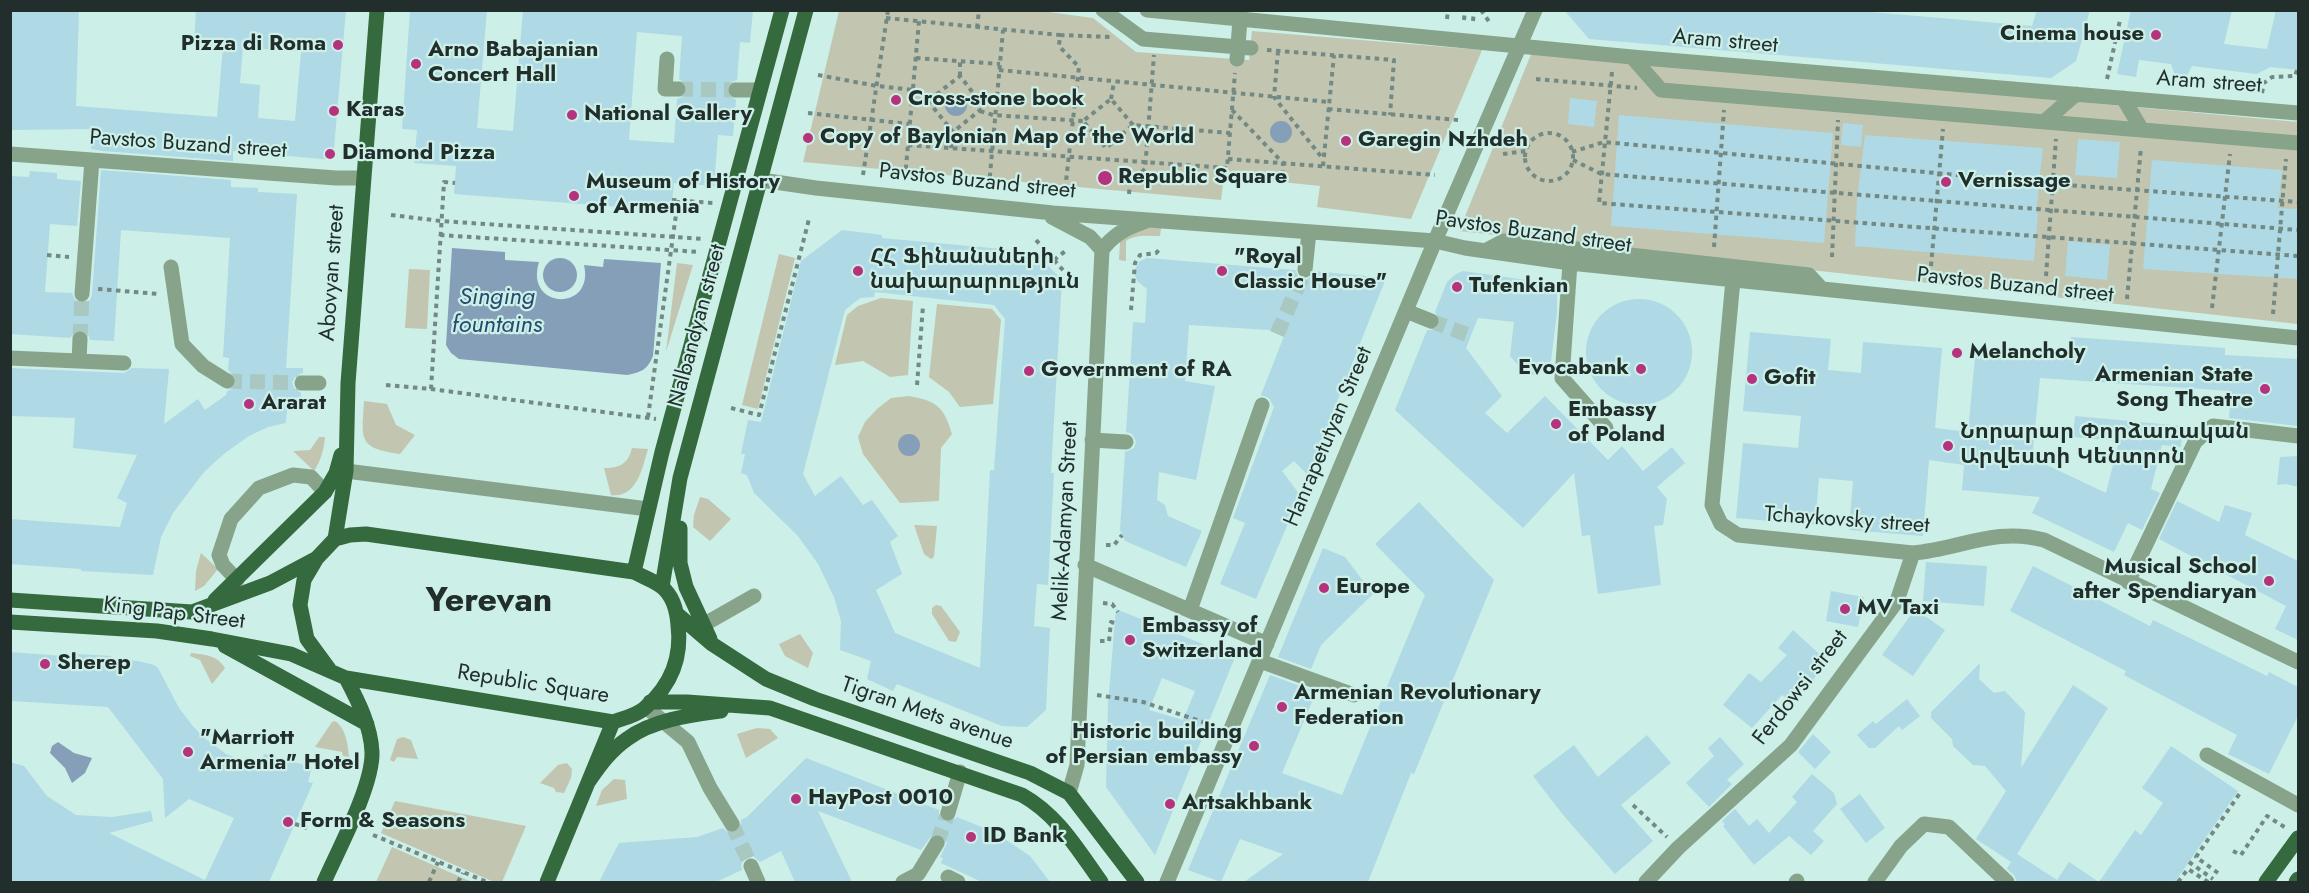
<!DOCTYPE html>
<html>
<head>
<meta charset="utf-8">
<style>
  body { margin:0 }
  #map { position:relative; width:2309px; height:893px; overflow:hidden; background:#ccefe8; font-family:Jost,sans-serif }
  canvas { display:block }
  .frame { position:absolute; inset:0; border:12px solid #212e2b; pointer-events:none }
</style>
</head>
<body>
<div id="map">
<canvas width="2309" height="893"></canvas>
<div class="frame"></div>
</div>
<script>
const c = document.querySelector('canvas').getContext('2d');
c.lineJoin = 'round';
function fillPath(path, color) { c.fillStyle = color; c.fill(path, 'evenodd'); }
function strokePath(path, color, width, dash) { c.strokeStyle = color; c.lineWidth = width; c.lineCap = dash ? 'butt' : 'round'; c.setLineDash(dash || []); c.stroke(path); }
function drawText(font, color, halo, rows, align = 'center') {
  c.font = font + ' Jost,"Noto Sans Armenian",sans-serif'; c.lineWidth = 4.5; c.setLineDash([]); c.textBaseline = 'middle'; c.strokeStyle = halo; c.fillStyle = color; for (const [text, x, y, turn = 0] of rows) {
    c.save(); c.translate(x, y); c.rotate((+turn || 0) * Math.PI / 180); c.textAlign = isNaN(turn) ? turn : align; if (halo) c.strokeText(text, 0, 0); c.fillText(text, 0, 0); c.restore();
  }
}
fillPath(new Path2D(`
  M1034 10 1093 18 1136 52 1249 60 1252 31 1482 50 1411 219 1317 207 1320 186 1224 176 1221 200 803 162 839 11Z
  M1532 52 2298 122V324L1459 231Z
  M1132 228H1161L1160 236C1148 236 1136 234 1126 241V261L1119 260 1120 241Z
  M779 254 795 258 758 409 742 405Z
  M677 263 693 265 666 352Z
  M409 269 430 270 427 329 405 328Z
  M881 298 913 301 908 375 890 377 863 361 835 365 847 315 858 306Z
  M937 304 992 309 1001 320 993 404 960 407 949 392 929 377Z
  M909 396C937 401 944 407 952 434L941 448 939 501 900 503 863 454 858 437 865 422 877 409 891 398Z
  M364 401 387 404 396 425 415 435 400 454C357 448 362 439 364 401Z
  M319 437H325C324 450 321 460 314 471L293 451 310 450Z
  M632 448 648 449C642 469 637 498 611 495L604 468C620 468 628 464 632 448Z
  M700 497 708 499 731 519 710 541 693 527 694 515Z
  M914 525 937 526 934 557 931 559 924 554Z
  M201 553 218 569 204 586 195 591 196 571Z
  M936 605 941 606 960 632 956 642 949 641 932 614V608Z
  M800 634 813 653 808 668 785 656 779 644Z
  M191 653C206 655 217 655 225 668L212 684 200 660 190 656Z
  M335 721C346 728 348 745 349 757L343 756 342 752 315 747 332 722Z
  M757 728 770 729 778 738 746 758 737 734Z
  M403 737 411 740 418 759 397 757 394 762 390 760 397 739Z
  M567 763 572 769 571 778 564 793 556 792 554 788 540 783 558 765Z
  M614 779 625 780 627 799 596 806 602 790Z
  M395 801 526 826 502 882H494L381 833Z
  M392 847 472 882H376Z`), '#c2c5b0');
fillPath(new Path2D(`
  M945 105a11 11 0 1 1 22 0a11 11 0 1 1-22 0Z
  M1270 132a11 11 0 1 1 22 0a11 11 0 1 1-22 0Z
  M452 248 505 252V260L539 262C524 310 595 312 584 265L603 267 604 259 661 263 653 356C647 370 642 372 627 375L459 359 451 353 446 345Z
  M543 275a17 17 0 1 1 34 0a17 17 0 1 1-34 0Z
  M898 445a11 11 0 1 1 22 0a11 11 0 1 1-22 0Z
  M58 742 74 753 92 758 85 773 72 783 65 768 50 753 52 746Z`), '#869fb8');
fillPath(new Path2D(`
  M10 10H79L76 106 217 117 223 46 194 44 196 10H346L333 160 233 151V161L103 151 91 149 92 129 10 130ZM243 47 301 52 295 121 258 118 260 85 240 83Z
  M410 10H487L477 128 513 131 523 10H753L750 43 740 42 737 80 731 82 726 89 728 95 736 100 733 136 718 135 714 186 674 183 671 211 454 194 456 166 414 163 417 130 402 129ZM637 32 682 36 679 79 686 84 688 90 683 97 677 99 674 143 629 140Z
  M1564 10H1848L2032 26 2037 10H2090L2076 61 2051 78 1589 39Z
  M2131 10H2232L2224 44 2267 49 2276 10H2298V70L2270 67 2257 74 2192 66 2187 76 2179 79 2175 76 2171 64 2139 60 2136 77 2117 74Z
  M1570 98 1597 101 1594 127 1568 124Z
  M1619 115 1833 133 1824 243 1611 226Z
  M1843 123 1863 125 1861 147 1841 145Z
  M1865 135 2043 148 2036 213H2038L2034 261 1855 246 1857 199Z
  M2078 139 2120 142 2117 178 2075 175Z
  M2152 160 2282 170 2278 208 2298 209V279L2143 269Z
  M101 170 231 180V187L258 188V192L297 194 286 368H303V373L297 375 292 382 294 388 301 393V398L288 397 286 423 268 427 249 436 225 453 204 472 173 513 161 537 153 575 81 571V569L10 564V519L120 527 127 503 117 498 137 455 73 448 75 418 10 416V368L124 373 132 368 169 369 164 424 198 399 205 410 226 395 227 391 232 389 237 382 235 376 228 370 229 358 223 357 230 238 121 230 114 341 90 340 88 334 81 329 75 331 70 338 10 334V176L29 177 30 171 57 173V179L81 181 77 226 50 224 45 292 72 293 76 302 82 304 90 300 92 295Z
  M842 230 882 235V238L1035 252 1062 280 1051 473H1054L1048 585 1037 584 1034 626 1050 628 1046 710 1027 727 1002 726 897 684 893 691 867 679 871 661 840 650 841 621 834 597 818 564 798 536 754 493 747 475 741 473 745 454H741L748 420 761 422 801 261ZM875 292 994 305 1005 319 994 470H990L980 668 895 633 876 590 902 574 890 542 898 536 872 500 863 505 841 476 815 496 803 474 845 310 860 298 874 297Z
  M2068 241 2110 245 2107 280 2065 276Z
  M1147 258 1295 270 1299 277 1305 280 1312 276 1315 271 1386 278 1308 475 1294 461 1282 471 1300 495 1256 599 1220 584 1245 523 1233 518 1274 407 1269 398 1261 395 1286 331 1189 325 1185 381 1215 386 1196 480 1159 472 1157 500 1165 505 1168 516 1202 531 1186 567 1125 541 1120 530 1125 452 1134 448 1136 442 1132 434 1126 432 1133 322 1145 323 1147 289 1137 281 1134 271 1140 261Z
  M1463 271 1541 282 1551 286 1557 292V312L1551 361 1533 375 1526 374 1510 356 1514 322 1478 318 1466 348 1502 396 1485 413 1507 433 1545 396 1608 460 1622 446 1643 471 1672 447 1685 463 1657 487 1667 499 1663 525 1654 526 1661 585 1598 594 1590 535 1582 536 1574 473 1523 528 1395 410 1427 330H1433L1440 325V319L1435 312 1447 282 1456 274Z
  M1586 352a53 53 0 1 1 106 0a53 53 0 1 1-106 0Z
  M1750 332 1831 339 1828 370 1861 373 1863 342 1942 348 1935 428 1968 432 1976 347 2069 356 2071 337 2225 348V355L2298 359V426L2229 418 2231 391 2040 378 2032 458 2106 493 2119 441 2073 437 2075 416 2183 426 2181 447 2162 445 2151 489 2160 493 2142 530 2128 523 2114 552 2032 513 2040 497 1962 490 1964 465 1929 460 1923 536 1849 530 1853 481 1819 478 1815 525 1736 518 1743 443 1798 448 1801 416 1743 411Z
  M2298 456V487L2286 484 2277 485 2280 457Z
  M2177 501 2219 522 2225 505 2252 513 2245 535 2298 561V640L2275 629 2286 606 2159 539Z
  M1419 502 1494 580 1414 774 1411 773 1368 882H1244L1283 854 1240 839 1221 882 1188 870 1270 675 1316 692 1282 773 1342 795 1425 595 1375 544Z
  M1323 548 1345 557 1373 594 1321 645 1311 669 1278 657Z
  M1926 562 1987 566 1984 606 1923 601Z
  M2033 566 2150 626 2153 620 2267 676 2269 672 2298 687V716L2269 774 2228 754 2237 735 2124 675 2126 671 2010 611Z
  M1831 591 1864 597 1858 627 1826 621Z
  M1116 609 1235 657 1155 855 1106 787 1108 704ZM1162 678 1195 691 1183 720 1149 710Z
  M1915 609 1945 630 1913 676 1882 655Z
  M1793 630 1828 662 1793 703 1782 695 1752 728 1723 705 1749 673 1761 682 1787 655 1778 648Z
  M10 652 77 657V654L112 656V659L138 661 154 665 158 668 179 708 192 725 203 737 226 754 259 767 264 754 312 767 308 782 313 783 269 882H10V762L24 766 47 796 76 815 112 817 151 811 153 821 109 833 205 880 234 818 189 799 165 818 163 779 108 707 10 701Z
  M1980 663 1979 679 1994 693 2005 691 2025 712 2021 768 2073 685 2108 708 2017 854 2057 880 2069 862 2099 882 2135 830 2141 835 2163 803 2142 788 2171 746 2238 791 2175 882H2017L2014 875 2007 869 2011 862 1976 839 2006 791 1985 766 1973 765 1953 746 1952 739 1931 718V712Z
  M1907 699 1920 716 1902 730 1899 726 1875 748H1869L1857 735 1873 721 1876 724Z
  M1813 734 1831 752 1815 769 1798 752Z
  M1647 735 1671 763 1621 805 1653 841 1615 874 1564 816 1533 776 1574 745 1598 777Z
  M1720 737 1744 764 1727 780 1732 784 1709 807 1686 783 1714 756 1708 748Z
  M806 758 939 810V816L945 822H951L957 817 996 833 1030 856 1050 882H982L941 863 943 858 940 857 947 843 942 834 932 835 921 850 818 811 852 882H795L781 851 760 862 753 856 747 857 741 864 742 870 716 882H599L619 843 697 837 723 828 728 833H737L741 828V820L747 817Z
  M1812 774 1834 793 1837 804 1813 831 1824 841 1811 855 1789 836 1754 865 1723 826 1725 824 1722 821 1735 809 1749 826 1757 819 1769 833 1797 802 1792 797Z
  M1860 794 1885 828 1866 843 1840 809Z`), '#afd9e4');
strokePath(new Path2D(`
  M678 89 736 90
  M1431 321 1471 336
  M1277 334 1305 270
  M80 339 82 294
  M227 381 302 383
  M732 824 751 866
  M937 843 948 813`), '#aac8c2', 15, [15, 8]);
strokePath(new Path2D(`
  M1481 10 1490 23
  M886 18 1060 35 1059 46 1079 67 1065 190
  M1447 19 1448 10
  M1464 20 1465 10
  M1473 21 1474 10
  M977 28 979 10
  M1060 35 1110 37
  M1267 50 1394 60 1390 115
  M1278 51 1274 97 1323 159
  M916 58 1000 64
  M999 70 1329 102
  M1612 72 1599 203 2298 256
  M818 75 877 86 913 90
  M960 76V61
  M1536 79 1637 88
  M2107 79 2120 20
  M2262 93 2264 83 2272 77 2295 76 2297 70
  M1111 99 1114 82
  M912 101H928L960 76 984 107 953 132 928 101
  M1328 109 1458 120
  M1232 110 1283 163 1282 182
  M980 111 993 115 1083 121
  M808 113 909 124
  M1133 125 1111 99 1083 121 1106 148 1133 125 1230 133
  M1525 157a24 24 0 1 1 48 0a24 24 0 1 1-48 0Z
  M908 145 1227 168 1235 73
  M951 148 953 132
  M1572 152 1604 142 2053 184 2298 202
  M1503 154 1526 151
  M1228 159 1435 175
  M1573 160 1601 174 2298 230
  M1323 166 1334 55
  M863 175 888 10
  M905 178 919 21
  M989 186 1003 30
  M1129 194 1130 183 1145 169 1154 55
  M672 200 713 203
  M391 215 441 221 704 239
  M440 235 700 252
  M1036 240 1071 279
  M1714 247 1724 110
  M47 255 69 257
  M1832 257 1838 120
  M1054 260 1068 249
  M1931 266 1943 129
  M2046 276 2056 139
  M98 289 159 294
  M2127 299 2141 147
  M2212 308 2230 154
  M1131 310 1135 263 1140 255 1156 253 1161 248
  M2273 314 2286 159
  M386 385 431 389 656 419
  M917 385 923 306
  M431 389 444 182 455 183
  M731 408 759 415 809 219
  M648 417 678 200
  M1106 545H1114L1122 535
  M1103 603 1112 604 1118 612
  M1100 641H1109L1111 622 1115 623
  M1097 695 1143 702 1212 725
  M1633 805 1667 837
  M295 824 307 828
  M373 835 487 882
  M2233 851 2241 855 2267 816 2286 828
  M2189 862 2213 879
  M2218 873 2196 857 2240 793
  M429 882 438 862
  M458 882 463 873
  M2178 882 2188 869 2208 882`), '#728984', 4, [4.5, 4.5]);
strokePath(new Path2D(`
  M1103 10 1143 39 1251 48
  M1147 10 1632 57 2298 113
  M1632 57 1661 90 2298 143
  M667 59 665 89H678
  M1237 59 1240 19
  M736 90H760
  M2123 98 2142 130
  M2044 122 2076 94
  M10 154 336 178H362
  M761 180 816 188 1053 213 1435 241 1465 248 1570 263 2298 338
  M1052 217 1090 237 1102 250
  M1485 251 1504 241 1809 275 1822 289
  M1570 263 1562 378 1606 428
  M171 267 182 344 203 366 227 381
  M1305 270 1309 232
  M1733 280 1712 505 1721 524 1738 535 1913 553C1960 549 1995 527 2044 540L2298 662
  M82 294 92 160
  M1406 311 1431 321
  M10 358 124 363
  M79 361 80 339
  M302 383H319
  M1092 440 1126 442
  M346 471 648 509
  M1085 565 1267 644
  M237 580 223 565 219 555 231 519 259 488 293 475 311 477 325 492
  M2128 582 2195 442 2213 426 2298 436
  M1190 610 1262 405
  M703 625 754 596
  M1260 661 1354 695
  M646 707 688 742 710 788 732 824
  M2207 755 2298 805
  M1069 793 1077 765 1078 742 1102 250C1113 235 1126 228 1144 222
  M948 813 960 772
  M751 866 758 882
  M948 877 958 882
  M903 882 918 874 937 843
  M1167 882 1435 241 1535 10
  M1646 882 1678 848 1791 745 1897 601 1913 553
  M1796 882 1797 881
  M1875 882 1901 846 1924 824 1949 827 2007 882`), '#87a38a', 15);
strokePath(new Path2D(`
  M680 528V563L686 587 710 639
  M335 539 346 471 348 383 377 10
  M634 572 662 452 782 10
  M662 587 680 478 806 10
  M10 600 192 612 270 583 317 558
  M215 600 325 492 336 473 341 455
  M677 614 712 644 766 679 815 699 1030 773 1069 793 1137 882
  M10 622 157 631 212 639 291 654 346 678 613 722C624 718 638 715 646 707 671 685 682 657 678 625 677 612 673 596 662 587 655 581 643 577 634 572L366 534 350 535 335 539 317 558 304 580 300 605 307 639 329 669
  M225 646 367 724
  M650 702H687L770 708 1022 795C1058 815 1078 850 1101 882
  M589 781C600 765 611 750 627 739 652 720 691 715 721 711
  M324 882C338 850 373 786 372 752 371 726 358 701 346 678
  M547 882 613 722
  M2266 882 2298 838
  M2296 882 2298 879`), '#356a3e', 15);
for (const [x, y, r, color] of [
  [2156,35,6,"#b5337c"],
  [338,45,6,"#b5337c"],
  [416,64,6,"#b5337c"],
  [896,100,6,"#b5337c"],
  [334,111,6,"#b5337c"],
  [572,115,6,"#b5337c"],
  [808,138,6,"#b5337c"],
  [1346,141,6,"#b5337c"],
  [330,154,6,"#b5337c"],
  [1105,178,8,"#b5337c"],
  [1946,182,6,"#b5337c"],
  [574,196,6,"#b5337c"],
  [858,271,6,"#b5337c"],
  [1222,271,6,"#b5337c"],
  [1457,287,6,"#b5337c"],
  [1957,353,6,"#b5337c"],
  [1641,369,6,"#b5337c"],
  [1029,371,6,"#b5337c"],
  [1752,379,6,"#b5337c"],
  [2265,389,6,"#b5337c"],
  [249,404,6,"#b5337c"],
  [1556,424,6,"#b5337c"],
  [1948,446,6,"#b5337c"],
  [2269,581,6,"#b5337c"],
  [1324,588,6,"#b5337c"],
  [1845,609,6,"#b5337c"],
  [1130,640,6,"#b5337c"],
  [45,664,6,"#b5337c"],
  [1282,707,6,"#b5337c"],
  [1254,746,6,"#b5337c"],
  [188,752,6,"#b5337c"],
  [796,799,6,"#b5337c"],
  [1170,804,6,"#b5337c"],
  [288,822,6,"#b5337c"],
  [971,837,6,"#b5337c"]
]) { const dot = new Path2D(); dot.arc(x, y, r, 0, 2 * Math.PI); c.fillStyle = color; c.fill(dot); strokePath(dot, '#ccefe8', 2); }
drawText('bold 22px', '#212e2b', '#ccefe8', [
  ["Cinema house",2144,35,"right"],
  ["Pizza di Roma",326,45,"right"],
  ["Arno Babajanian",428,51],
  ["Concert Hall",428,76],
  ["Cross-stone book",908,100],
  ["Karas",346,111],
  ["National Gallery",584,115],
  ["Copy of Baylonian Map of the World",820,138],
  ["Garegin Nzhdeh",1358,141],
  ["Diamond Pizza",342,154],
  ["Republic Square",1118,178],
  ["Vernissage",1958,182],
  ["Museum of History",586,183],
  ["of Armenia",586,208],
  ["ՀՀ Ֆինանսների",870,258],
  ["նախարարություն",870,283],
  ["\"Royal",1234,258],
  ["Classic House\"",1234,283],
  ["Tufenkian",1469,287],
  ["Melancholy",1969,353],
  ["Evocabank",1629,369,"right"],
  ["Government of RA",1041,371],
  ["Armenian State",2253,376,"right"],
  ["Song Theatre",2253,401,"right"],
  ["Gofit",1764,379],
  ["Ararat",261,404],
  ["Embassy",1568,411],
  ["of Poland",1568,436],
  ["Նորարար Փորձառական",1960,433],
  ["Արվեստի Կենտրոն",1960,458],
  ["Musical School",2257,568,"right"],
  ["after Spendiaryan",2257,593,"right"],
  ["Europe",1336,588],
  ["MV Taxi",1857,609],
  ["Embassy of",1142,627],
  ["Switzerland",1142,652],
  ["Sherep",57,664],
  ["Armenian Revolutionary",1294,694],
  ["Federation",1294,719],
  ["Historic building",1242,733,"right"],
  ["of Persian embassy",1242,758,"right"],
  ["\"Marriott",200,739],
  ["Armenia\" Hotel",200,764],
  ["HayPost 0010",808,799],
  ["Artsakhbank",1182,804],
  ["Form & Seasons",300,822],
  ["ID Bank",983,837]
], 'left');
drawText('22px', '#212e2b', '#ccefe8', [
  ["Aram street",1725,42,5],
  ["Aram street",2209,83,4],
  ["Pavstos Buzand street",188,145,4],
  ["Pavstos Buzand street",977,182,6],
  ["Pavstos Buzand street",1533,233,8],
  ["Abovyan street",333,273,-86],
  ["Pavstos Buzand street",2015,286,6],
  ["Nalbandyan street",698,326,-75],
  ["Hanrapetutyan Street",1329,437,-67],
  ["Melik-Adamyan Street",1066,521,-87],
  ["Tchaykovsky street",1847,521,4],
  ["King Pap Street",174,614,7],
  ["Republic Square",533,685,9],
  ["Ferdowsi street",1801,688,-52],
  ["Tigran Mets avenue",927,714,19]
]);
drawText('italic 24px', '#244a6f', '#ccefe8', [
  ["Singing",497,298],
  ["fountains",497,326]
]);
drawText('bold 34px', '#212e2b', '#ccefe8', [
  ["Yerevan",489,603]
]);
</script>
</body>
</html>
